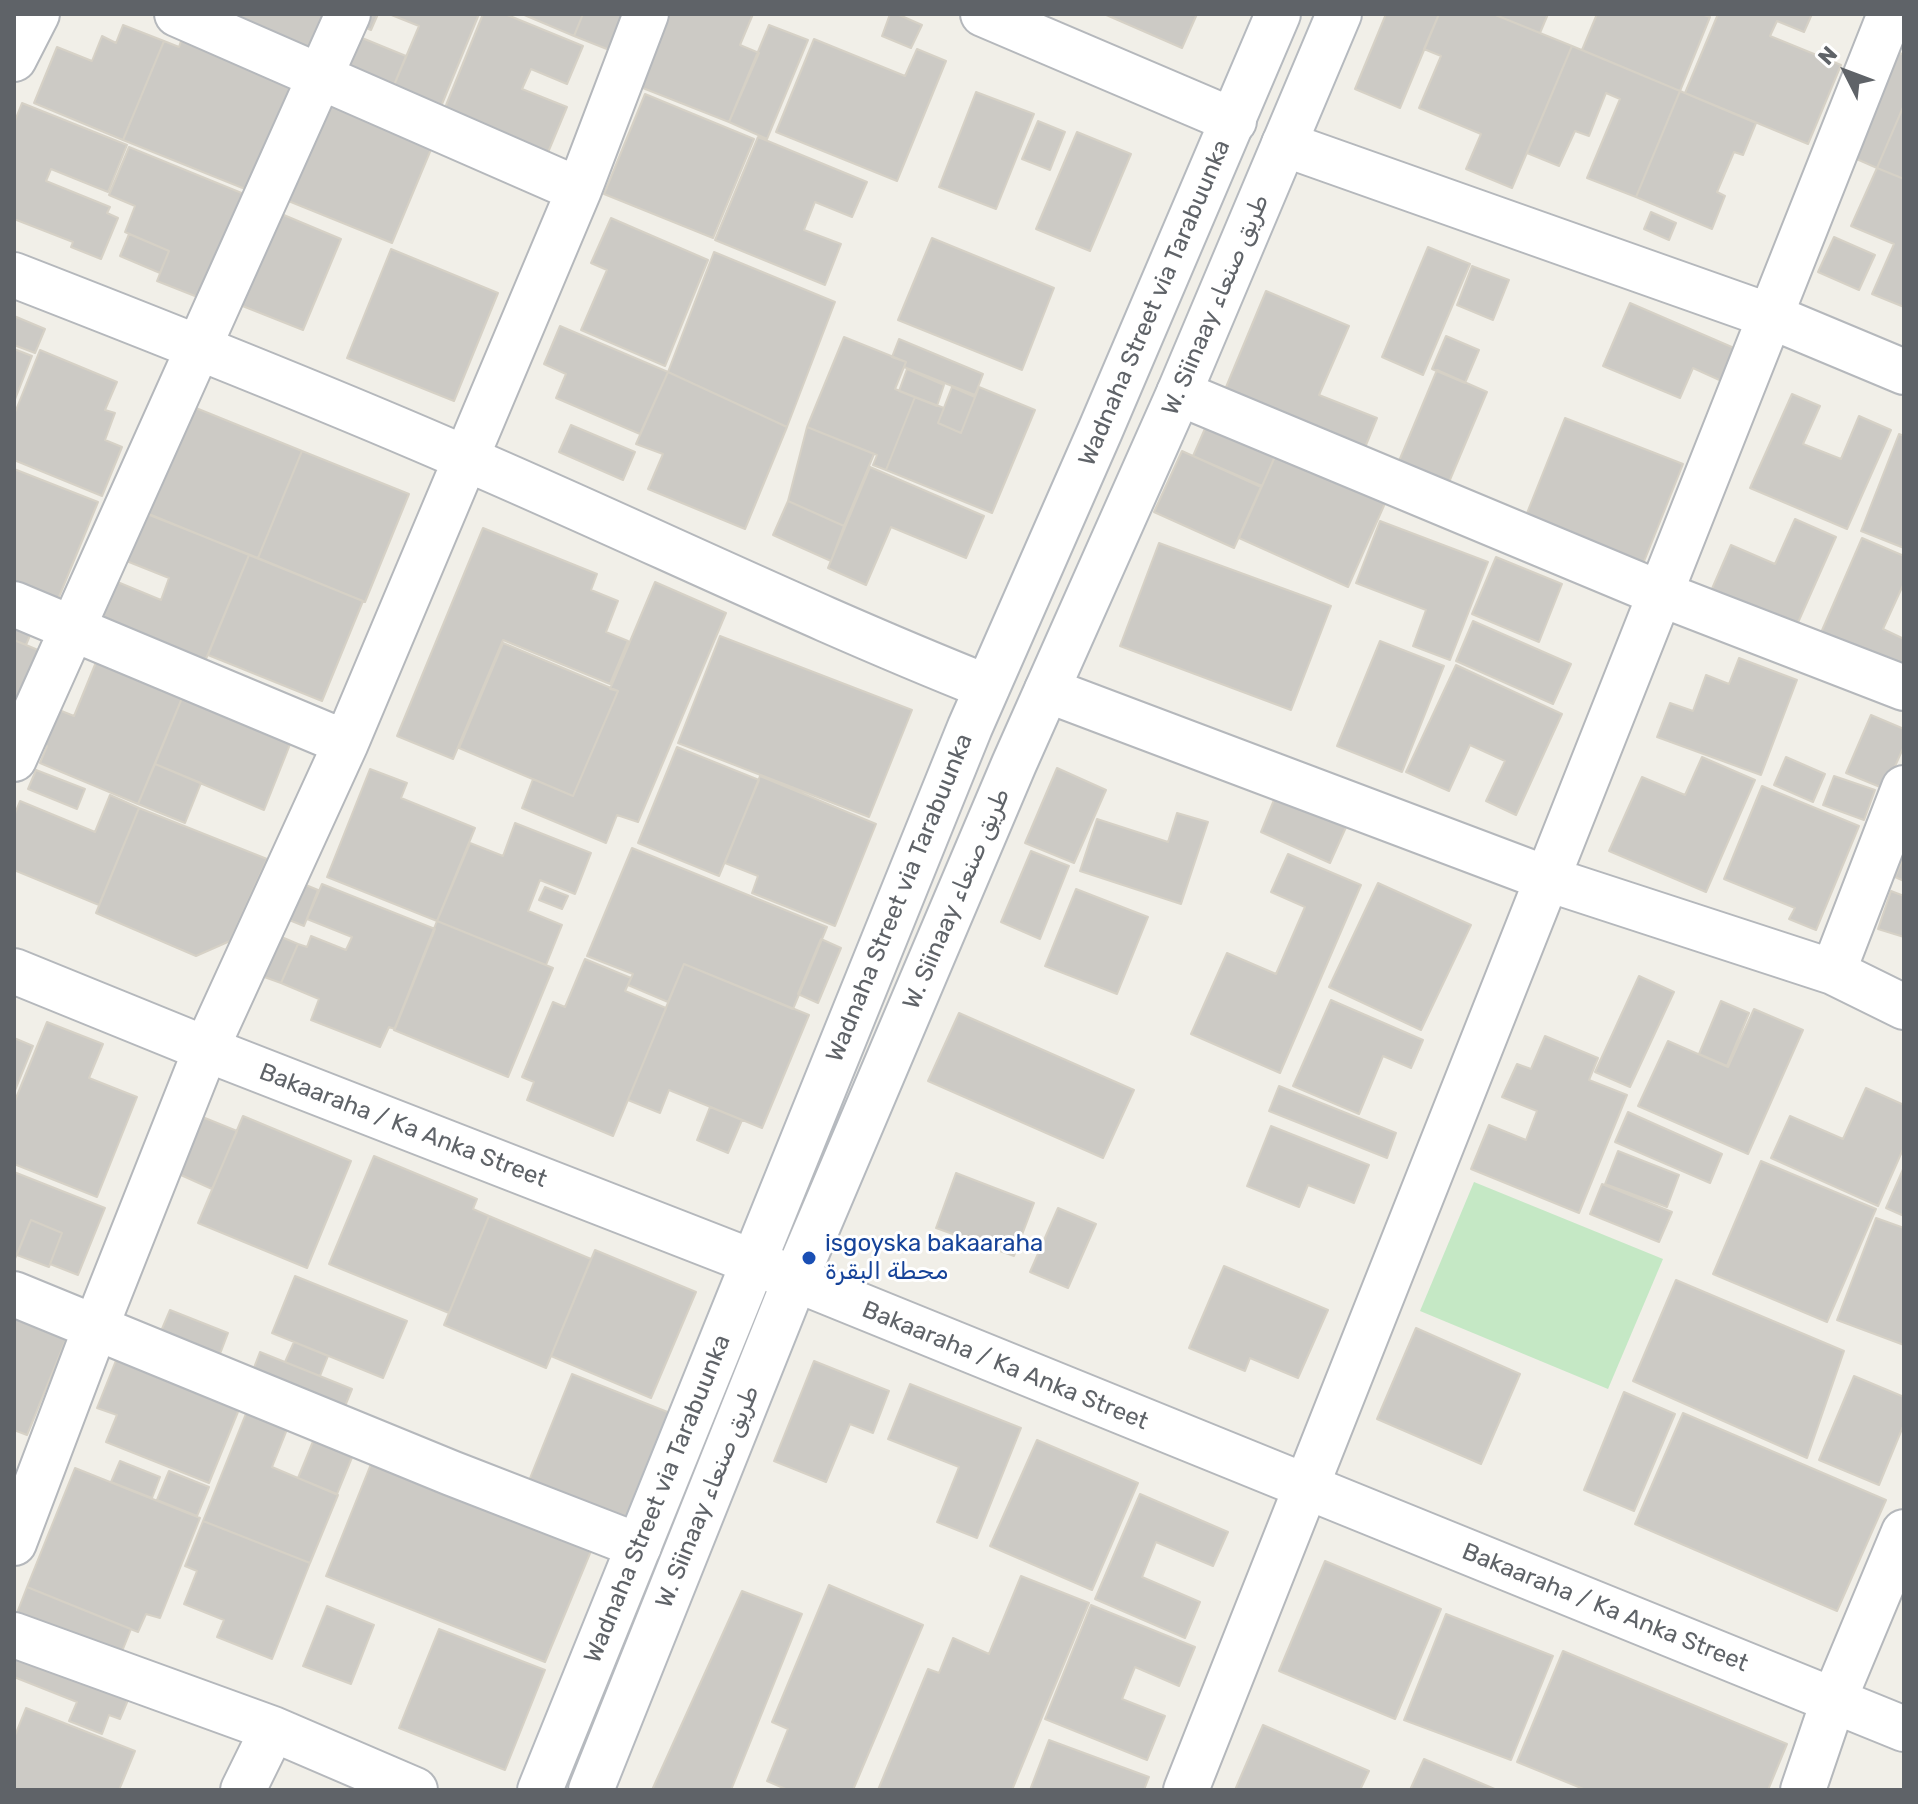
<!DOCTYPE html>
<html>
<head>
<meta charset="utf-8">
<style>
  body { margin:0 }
  #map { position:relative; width:1918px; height:1804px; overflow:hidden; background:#f1efe8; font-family:Rubik,sans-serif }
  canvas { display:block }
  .frame { position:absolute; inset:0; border:16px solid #5f6368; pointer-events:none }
  .north { position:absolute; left:1806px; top:32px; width:80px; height:80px; -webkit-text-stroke:6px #fff; paint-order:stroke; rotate:312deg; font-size:22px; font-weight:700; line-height:32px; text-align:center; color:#5f6368 }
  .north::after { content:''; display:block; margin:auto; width:28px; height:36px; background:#5f6368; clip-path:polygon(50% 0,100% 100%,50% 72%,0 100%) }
</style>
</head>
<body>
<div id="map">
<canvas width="1918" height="1804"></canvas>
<div class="frame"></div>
<div class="north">N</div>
</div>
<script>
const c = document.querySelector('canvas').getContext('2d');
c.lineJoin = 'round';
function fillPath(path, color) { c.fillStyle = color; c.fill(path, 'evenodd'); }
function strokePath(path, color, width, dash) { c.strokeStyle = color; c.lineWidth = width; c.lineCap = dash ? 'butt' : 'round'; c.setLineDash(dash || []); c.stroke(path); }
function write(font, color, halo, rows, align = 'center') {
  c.font = font + ' Rubik,"Noto Sans Arabic",sans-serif'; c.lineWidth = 6; c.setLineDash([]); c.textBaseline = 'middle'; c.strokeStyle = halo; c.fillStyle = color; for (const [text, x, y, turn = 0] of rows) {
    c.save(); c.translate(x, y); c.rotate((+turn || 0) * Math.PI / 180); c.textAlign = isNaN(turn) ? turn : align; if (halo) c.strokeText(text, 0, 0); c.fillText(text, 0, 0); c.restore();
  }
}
fillPath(new Path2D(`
  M1474,1182L1663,1259L1608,1389L1420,1311Z`), '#c5e8c5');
const building = new Path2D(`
  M222,14H340L321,60Z
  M353,14H378L371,30L350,21Z
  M389,14H479L440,109L392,90L419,26Z
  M483,14H505L583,46L567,84L531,69L522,89L567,107L544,162L440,120Z
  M522,14H583L574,36Z
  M583,14H633L617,53L574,36Z
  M653,14H753L740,45L759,53L729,122L625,81Z
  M890,14H897L922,25L911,48L882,36Z
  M1104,14H1197L1182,48Z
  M1386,14H1439L1400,108L1355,89Z
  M1439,14H1493L1572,46L1512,188L1466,169L1481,134L1419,108L1441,56L1424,49Z
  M1493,14H1548L1540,33Z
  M1597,14H1701L1710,17L1680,91L1582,50Z
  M1718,14H1812L1804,32L1777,21L1770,36L1841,65L1808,144L1685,93Z
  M123,25L164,41L123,140L34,103L57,47L92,61L102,36L116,43Z
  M769,25L808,40L767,139L729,122Z
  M185,29L302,77L255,193L123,140L164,41L179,47Z
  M345,31L406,56L392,90L331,65Z
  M814,39L905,76L917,49L946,61L897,181L776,132Z
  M1572,46L1680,91L1636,197L1587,178L1620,99L1606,93L1589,136L1575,131L1559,166L1527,153Z
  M1889,48L1904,55V105L1877,168L1843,153Z
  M330,91L437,135L392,243L286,200Z
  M1680,91L1756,123L1743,155L1734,152L1717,192L1725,196L1712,229L1636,197Z
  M976,92L1034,114L996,209L939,187Z
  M645,94L754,139L713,238L604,194Z
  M22,103L127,145L108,192L51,169L46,181L110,207L107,213L118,218L101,259L71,247L73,242L14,219V123Z
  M1904,105V179L1877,168Z
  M1038,121L1065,132L1050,170L1022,159Z
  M1077,132L1131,154L1090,251L1036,229Z
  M758,137L867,182L852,217L815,202L804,230L841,244L825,285L715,240Z
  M129,147L244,194L200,298L157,281L169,251L125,232L135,206L109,195Z
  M1877,168L1904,179V307L1872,294L1894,244L1851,226Z
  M1651,212L1676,223L1669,240L1644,229Z
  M279,213L341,239L303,330L240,305Z
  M611,218L708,260L665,366L581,330L607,270L591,263Z
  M129,234L169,251L160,273L120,256Z
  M1834,237L1875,255L1859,290L1818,272Z
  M932,238L1054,288L1022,370L898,320Z
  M1428,247L1470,264L1423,375L1382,357Z
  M391,249L498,293L454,401L347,358Z
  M714,252L835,302L787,427L668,372Z
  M1472,266L1509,280L1493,320L1457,305Z
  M1266,291L1349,326L1319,395L1377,418L1364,450L1224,392Z
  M1630,303L1741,351L1726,383L1693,368L1680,398L1603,366Z
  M14,316L45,329L35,353L14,345Z
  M560,326L668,372L640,434L556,398L566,374L544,364Z
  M1446,336L1479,350L1465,383L1432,369Z
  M844,337L906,362L895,389L915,397L886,470L873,465L877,455L807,427Z
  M899,339L983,374L975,395L904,367L906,362L892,357Z
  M14,349L32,356L14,402Z
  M40,350L117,382L105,410L115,413L105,440L122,447L102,496L14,460V415Z
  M907,369L944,385L937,406L899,391Z
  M1437,370L1487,392L1444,494L1394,473Z
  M668,372L787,427L745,529L648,489L663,454L636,444Z
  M952,387L975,397L961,433L938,423Z
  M979,387L1035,410L992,513L886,470L915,397L944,408L938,423L961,433Z
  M1792,394L1820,406L1803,444L1841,459L1859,416L1891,430L1847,529L1750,488Z
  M186,404L302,451L258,558L142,512Z
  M1565,418L1683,464L1641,569L1523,523Z
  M1207,424L1276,454L1262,486L1193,456Z
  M571,425L635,452L623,480L559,452Z
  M807,427L874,454L844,526L788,501Z
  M1899,434L1904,436V548L1861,531Z
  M1281,443L1390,492L1348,587L1239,538Z
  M302,451L409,494L365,602L258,558Z
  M1182,451L1261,487L1234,548L1154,512Z
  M870,467L984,516L966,558L891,527L866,585L828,568Z
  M14,469L98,502L54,609L14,593Z
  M788,501L844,526L831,561L773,535Z
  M144,512L249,555L201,671L83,624L103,576L161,600L169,578L124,560Z
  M1795,519L1836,537L1796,627L1711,591L1731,545L1775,564Z
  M1380,521L1488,562L1450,660L1413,646L1426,610L1356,583Z
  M483,528L597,574L591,590L618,601L606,632L628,641L610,684L503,640L453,759L397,736Z
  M1862,538L1904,556V583L1883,629L1904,639V670L1820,635Z
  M1159,543L1331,606L1291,710L1120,646Z
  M249,555L363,601L322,701L208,655Z
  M1496,557L1562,584L1539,642L1472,614Z
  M655,582L726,613L638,822L617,815L606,843L522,808L533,779L573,796L618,691L610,689Z
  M14,613L36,621L26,645L14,640Z
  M1473,621L1571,664L1553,704L1456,661Z
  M720,636L912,710L869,817L678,743Z
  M14,640L50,655L14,739Z
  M1380,641L1444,666L1402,772L1337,746Z
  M503,643L618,691L573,796L459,748Z
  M101,650L182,698L138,804L40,763L47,746L30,739L44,704L74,716Z
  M1739,658L1797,680L1761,775L1657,737L1670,703L1693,711L1706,675L1729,684Z
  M1456,665L1562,714L1516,815L1486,801L1505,761L1470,745L1449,791L1406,772Z
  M182,698L291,742L264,810L155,764Z
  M1871,715L1904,729V746L1885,789L1846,773Z
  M677,747L759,780L719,876L638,843Z
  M1702,757L1755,780L1706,892L1609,851L1642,777L1685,795Z
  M1786,757L1825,774L1813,802L1774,785Z
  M155,764L201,783L185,823L138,804Z
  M1057,768L1106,790L1074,863L1025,843Z
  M370,769L407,783L401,798L475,828L437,921L327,877Z
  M36,770L85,789L77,809L28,789Z
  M760,776L876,824L835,926L752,893L758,876L725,863Z
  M1834,776L1875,790L1864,820L1823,805Z
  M1762,786L1859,826L1816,930L1789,919L1795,908L1724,879Z
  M110,795L139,808L99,905L14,870V816L20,801L95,832Z
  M1276,795L1347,825L1330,863L1261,832Z
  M139,808L267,859L230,941L196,956L96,913Z
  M1177,813L1208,822L1181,904L1080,871L1097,819L1168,842Z
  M515,823L591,853L575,894L540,880L528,911L562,925L546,965L437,921L470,843L503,856Z
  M632,848L827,927L793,1009L684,964L668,1002L628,985L633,974L587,956Z
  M1031,851L1069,866L1040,939L1001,922Z
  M1288,854L1361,885L1280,1073L1191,1034L1227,953L1276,974L1305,907L1271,892Z
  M1904,856V881L1895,877Z
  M291,879L318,890L304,926L277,915Z
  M1378,883L1471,925L1421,1030L1329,987Z
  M322,884L435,929L395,1029L389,1027L380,1047L311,1020L319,999L281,983L298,944L307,947L311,936L346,950L352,937L307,919Z
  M545,887L568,896L562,909L539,900Z
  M1076,889L1148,917L1117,994L1045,966Z
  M1891,891L1904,896V937L1878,929Z
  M437,921L553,968L508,1077L394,1030Z
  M272,933L298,944L281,983L256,974Z
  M821,939L841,948L818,1003L798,994Z
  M585,959L631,978L625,991L666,1008L613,1136L527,1100L534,1082L522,1077L553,1002L565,1007Z
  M684,964L809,1015L762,1128L669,1090L660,1113L628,1100Z
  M1639,976L1674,992L1630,1087L1595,1072Z
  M1331,1000L1423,1040L1411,1068L1383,1056L1359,1114L1293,1086Z
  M1721,1001L1749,1013L1727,1066L1699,1054Z
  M1754,1009L1803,1030L1748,1154L1638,1106L1668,1041L1728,1067Z
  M959,1013L1134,1090L1103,1158L928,1081Z
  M47,1022L103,1044L89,1078L137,1097L97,1197L14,1164V1103Z
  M1545,1036L1598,1058L1589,1080L1627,1095L1579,1213L1471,1169L1489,1125L1526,1140L1537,1111L1502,1097L1517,1064L1531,1069Z
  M14,1038L33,1046L14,1093Z
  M1279,1086L1396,1133L1387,1158L1269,1111Z
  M1866,1088L1904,1105V1147L1878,1206L1771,1158L1790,1116L1843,1139Z
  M710,1107L742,1120L728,1153L697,1140Z
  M1628,1112L1722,1154L1710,1183L1615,1142Z
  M195,1114L237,1131L212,1189L172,1171Z
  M243,1116L351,1161L307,1268L198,1223Z
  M1271,1126L1369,1165L1354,1203L1308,1185L1299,1207L1247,1186Z
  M1618,1151L1679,1175L1667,1207L1605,1184Z
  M374,1156L477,1199L473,1209L489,1216L449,1313L329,1264Z
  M1761,1161L1876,1209L1827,1322L1713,1274Z
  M1904,1167V1216L1886,1208Z
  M14,1172L105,1208L78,1275L50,1264L62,1233L31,1220L14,1261Z
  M956,1173L1034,1203L1014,1256L936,1228Z
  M1602,1184L1672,1212L1659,1242L1590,1214Z
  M1058,1208L1096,1224L1068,1288L1030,1272Z
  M489,1216L591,1259L546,1368L444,1325Z
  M1876,1218L1904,1228V1345L1837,1320Z
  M31,1220L62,1233L49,1267L17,1255Z
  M595,1250L696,1292L651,1398L551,1356Z
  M1224,1266L1328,1310L1298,1378L1250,1358L1245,1371L1189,1348Z
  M295,1276L407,1321L383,1378L272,1333Z
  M1676,1280L1844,1351L1807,1458L1633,1381Z
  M14,1310L69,1332L27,1435L14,1430Z
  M170,1310L228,1333L215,1367L156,1343Z
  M1416,1328L1520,1374L1481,1464L1377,1419Z
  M294,1342L328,1356L320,1376L285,1362Z
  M260,1352L352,1389L341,1416L250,1378Z
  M119,1353L242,1402L209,1483L106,1442L117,1415L97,1408Z
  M814,1361L889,1391L873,1433L850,1424L826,1482L774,1461Z
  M572,1374L675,1415L626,1534L524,1493Z
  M1854,1376L1904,1397V1424L1879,1485L1819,1460Z
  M910,1384L1021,1428L977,1538L937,1522L959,1467L888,1439Z
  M1624,1392L1675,1414L1634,1511L1584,1490Z
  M251,1401L292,1417L272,1467L338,1495L310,1563L203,1521Z
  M1683,1413L1886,1500L1837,1611L1635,1524Z
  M314,1439L353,1455L337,1494L298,1478Z
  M1037,1440L1138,1483L1092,1590L990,1546Z
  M120,1461L160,1477L152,1498L111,1482Z
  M371,1464L591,1551L545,1662L326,1576Z
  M75,1468L200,1518L160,1618L146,1614L138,1632L27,1587Z
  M169,1471L209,1487L197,1516L157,1500Z
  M1140,1494L1228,1532L1213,1566L1156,1542L1142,1577L1200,1602L1185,1638L1095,1599Z
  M203,1521L310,1563L272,1659L217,1637L224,1620L184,1604L197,1571L185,1566Z
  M1325,1561L1441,1609L1395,1719L1279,1671Z
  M1021,1576L1089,1603L1012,1790H878L928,1669L939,1673L953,1638L989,1654Z
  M829,1585L923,1625L853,1790H788L767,1781L788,1729L772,1722Z
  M27,1587L131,1629L119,1659L15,1618Z
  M742,1591L802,1614L731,1790H652Z
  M1091,1605L1195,1647L1179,1686L1135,1667L1122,1699L1165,1716L1147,1760L1045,1719Z
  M327,1606L374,1625L351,1684L303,1666Z
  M1446,1614L1553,1656L1511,1760L1404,1720Z
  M439,1629L545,1670L505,1770L399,1728Z
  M14,1640L133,1688L120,1719L109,1715L102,1734L69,1721L77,1702L14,1677Z
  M1563,1651L1787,1744L1768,1790H1586L1517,1762Z
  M26,1708L135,1751L119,1790L14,1789V1738Z
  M1263,1725L1369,1771L1360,1790H1235Z
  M1049,1740L1149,1777L1144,1790H1030Z
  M1424,1759L1497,1790H1410Z`);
fillPath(building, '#cccac5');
strokePath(building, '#d6d1c6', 2);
const minor = new Path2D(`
  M177,14L579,190
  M983,14L1234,121
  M14,59L37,14
  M1284,144L1770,316L1904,372
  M14,275C166,334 318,394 467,459C641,534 811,617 987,687
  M1179,393L1661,594L1904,688
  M14,604L346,743
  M1047,690L1548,879L1833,972L1904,1007
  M14,759L348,14
  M1833,972L1904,788
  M14,1294L451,1473L639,1546
  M14,1543L95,1329L206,1049L346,743L579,190L646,14
  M14,1635L273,1729L415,1790
  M243,1790L273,1729
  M1186,1790L1890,14
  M1803,1790L1833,1702L1904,1532`);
const tertiary = new Path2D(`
  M14,971L206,1049L753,1262L1904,1729`);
const secondary = new Path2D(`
  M540,1790L970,727L1100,431L1278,14
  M591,1790L795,1280L1014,764L1179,393L1339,14`);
strokePath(minor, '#b5b8bc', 48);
strokePath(tertiary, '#b5b8bc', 48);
strokePath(secondary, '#b6babf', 48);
strokePath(minor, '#fff', 44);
strokePath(tertiary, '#fff', 44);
strokePath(secondary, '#fff', 44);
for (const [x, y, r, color] of [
  [809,1258,8,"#1a4fb4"]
]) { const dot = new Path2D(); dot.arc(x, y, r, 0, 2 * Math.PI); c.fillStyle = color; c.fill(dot); strokePath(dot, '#fff', 3); }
write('24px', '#5f6368', '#fff', [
  ["Wadnaha Street via Tarabuunka",1155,303,-67],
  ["W. Siinaay طريق صنعاء",1216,305,-67],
  ["Wadnaha Street via Tarabuunka",900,898,-68],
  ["W. Siinaay طريق صنعاء",957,899,-67],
  ["Bakaaraha / Ka Anka Street",403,1126,21],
  ["Bakaaraha / Ka Anka Street",1005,1366,22],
  ["W. Siinaay طريق صنعاء",708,1497,-68],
  ["Wadnaha Street via Tarabuunka",658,1499,-68],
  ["Bakaaraha / Ka Anka Street",1605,1608,22]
]);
write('24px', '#164399', '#fff', [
  ["isgoyska bakaaraha",825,1244],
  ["محطة البقرة",825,1272]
], 'left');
</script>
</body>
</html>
